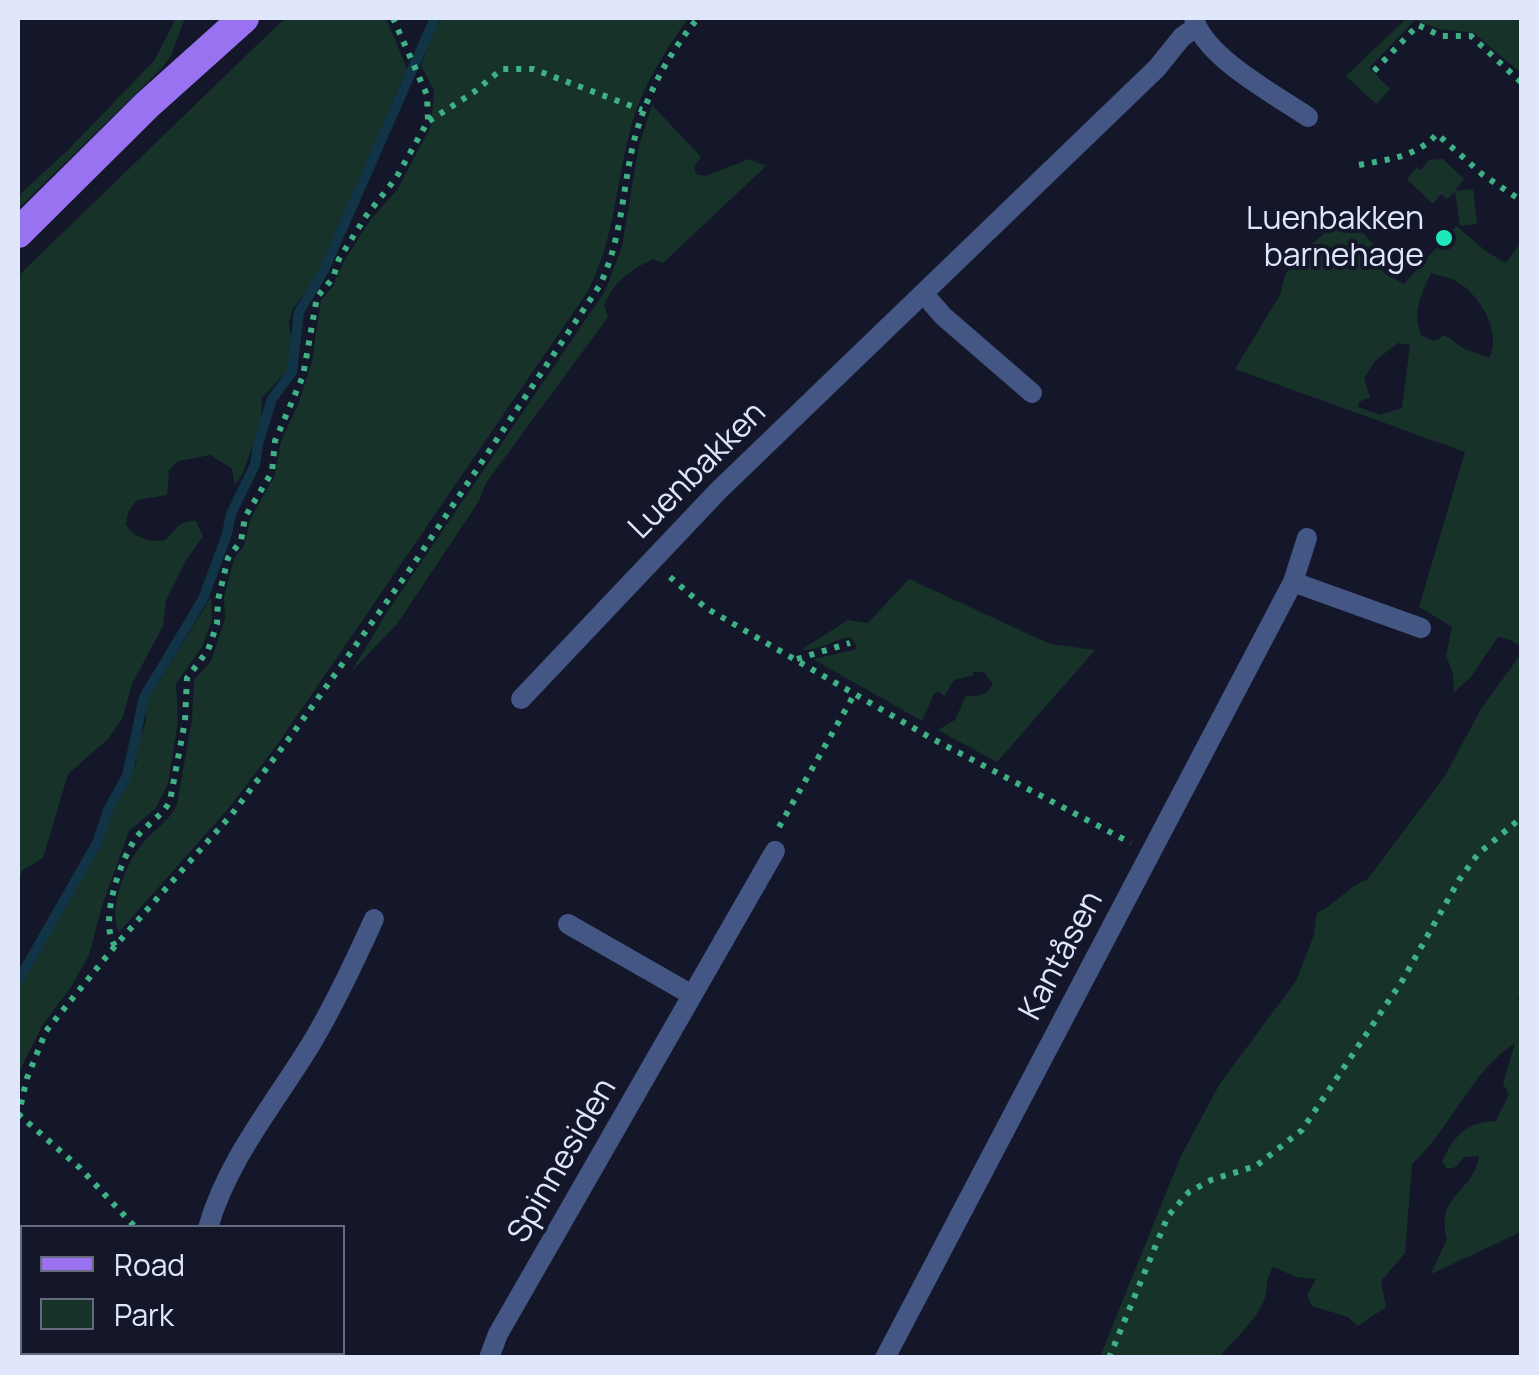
<!DOCTYPE html>
<html>
<head>
<meta charset="utf-8">
<style>
  body { margin:0 }
  #map { position:relative; width:1539px; height:1375px; overflow:hidden; background:#14172a; font-family:Manrope,sans-serif }
  canvas { display:block }
  .frame { position:absolute; inset:0; border:20px solid #e0e6fc; pointer-events:none }
  .legend { position:absolute; left:20px; top:1225px; width:325px; height:130px; box-sizing:border-box; background:#14172a; border:2px solid #666a7e; margin:0; padding:12px 18px; list-style:none; font-size:30px; color:#e0e6fc }
  .legend li { display:flex; align-items:center; gap:20px; height:50px }
  .legend b { width:50px; border:2px solid #666a7e }
</style>
</head>
<body>
<div id="map">
<canvas width="1539" height="1375"></canvas>
<div class="frame"></div>
<ul class="legend">
<li><b style="height:12px;background:#9872f1"></b>Road</li>
<li><b style="height:28px;background:#173329"></b>Park</li>
</ul>
</div>
<script>
const c = document.querySelector('canvas').getContext('2d');
c.lineJoin = 'round';
function fillPath(path, color) { c.fillStyle = color; c.fill(path, 'evenodd'); }
function strokePath(path, color, width, dash) { c.strokeStyle = color; c.lineWidth = width; c.lineCap = dash ? 'butt' : 'round'; c.setLineDash(dash || []); c.stroke(path); }
function write(font, color, halo, rows, align = 'center') {
  c.font = font + ' Manrope,sans-serif'; c.lineWidth = 8; c.setLineDash([]); c.textBaseline = 'middle'; c.strokeStyle = halo; c.fillStyle = color; for (const [text, x, y, turn = 0] of rows) {
    c.save(); c.translate(x, y); c.rotate((+turn || 0) * Math.PI / 180); c.textAlign = isNaN(turn) ? turn : align; if (halo) c.strokeText(text, 0, 0); c.fillText(text, 0, 0); c.restore();
  }
}
fillPath(new Path2D(`
  M176,18H185L171,56L161,69L18,209V196L66,152L154,61Z
  M285,18H386L407,69L314,281L293,308L289,323L293,350L289,369L262,398L261,421L243,473L235,485L232,469L211,455L178,461L169,470L167,495L137,500L128,512L126,525C135,538 149,543 165,540C177,529 177,521 196,521L203,536L186,560L166,600L163,626L132,684L123,717L108,739L68,774L43,858L22,871L18,886V276Z
  M444,18H688C665,52 642,86 631,127C615,186 616,235 588,291L277,745L228,809L119,932C108,909 125,866 140,847C151,831 170,822 177,804L192,720L194,680L211,661L225,619L224,597L234,559L244,546L251,518L275,475L281,441L298,405L312,361L321,300L333,286L344,261L371,219L397,190L431,126L434,91L421,65L436,25Z
  M1407,18H1521V73L1474,33L1439,29L1415,20L1369,68L1390,89L1376,104L1346,76Z
  M652,105L701,157L694,167L696,174L706,176L749,159L766,166L663,263L653,259C630,270 613,282 604,306L608,317L486,483L479,501L397,624L351,672L386,614L605,291L622,247L639,145Z
  M1443,159L1464,179L1455,191L1473,189L1477,224L1460,226L1455,191L1447,199L1441,194L1433,204L1407,179L1417,167L1421,170L1429,160Z
  M1345,216L1390,260L1382,272L1404,284L1456,226L1487,252L1506,263L1521,242V647L1511,640L1498,637L1470,678L1454,692L1453,673L1446,656L1452,627L1419,607L1465,452L1235,369L1280,295L1285,275L1307,248ZM1431,273C1442,277 1452,277 1462,285C1482,299 1502,335 1489,358L1464,349L1445,335L1434,341L1421,335C1412,311 1421,295 1431,273ZM1398,343L1410,345L1402,408L1380,415L1358,407L1359,402L1370,397L1364,378L1376,360Z
  M909,579L1050,644L1095,650L997,762L938,730L955,720L966,696C978,697 988,695 993,684L984,672H973V675L954,680L944,696L938,691L934,694L922,721L813,659L854,650L857,647L851,637C833,639 820,651 801,650L848,620L868,623Z
  M211,597L212,620L202,647L176,684L178,721L168,784L156,808L129,831L102,906L89,955L71,987L42,1026L18,1074V980H24L101,844L109,817L137,761L134,755L146,721V703Z
  M1521,654L1522,993L1517,1000L1522,1002L1521,1232L1431,1274L1447,1239C1435,1194 1473,1194 1479,1156L1464,1157L1456,1167L1447,1169L1442,1161C1456,1134 1465,1123 1496,1121L1509,1094L1503,1084L1515,1043C1469,1073 1454,1125 1412,1164L1405,1253L1381,1281L1386,1307L1358,1326L1348,1317L1312,1306L1307,1295L1316,1279L1296,1277L1273,1267C1264,1283 1269,1285 1265,1298C1257,1320 1234,1340 1219,1357H1100L1181,1156L1219,1085L1296,981L1314,935L1317,913C1338,903 1348,886 1367,880L1445,776L1481,709Z`), '#173329');
strokePath(new Path2D(`
  M18,981L97,843L108,810L127,776L144,697L203,599L227,534L231,514L255,465L258,444L272,399L292,372L299,312L324,270L435,18`), '#113546', 10);
strokePath(new Path2D(`
  M1374,71L1418,25L1441,36H1471L1522,83
  M429,121L474,92L502,69H533L642,110
  M1359,165C1390,159 1416,157 1437,134L1483,175L1522,201
  M670,577L706,608L929,737L1131,843
  M797,659L850,643
  M779,827L855,693
  M115,946C99,923 119,864 134,841C143,826 161,818 170,801L185,721L187,678L208,650L217,624L218,600L228,558L241,541L245,517L272,472L275,441L303,376L317,297L333,278L339,259L366,216L396,178L428,121L427,95L393,18
  M18,1114L80,1168L136,1228
  M18,1117L27,1078L46,1031L115,946L232,814L291,736L413,565L600,285C621,240 622,196 632,149C643,101 667,55 698,18
  M1109,1358L1168,1216L1189,1192L1211,1180L1256,1166L1302,1130L1402,981L1459,880L1478,854L1522,817`), '#3eb285', 6, [5, 8]);
strokePath(new Path2D(`
  M1194,18C1204,57 1276,95 1308,117
  M924,294L943,316L1032,393
  M1293,582L1421,628
  M521,699L718,491L1157,68L1182,37L1196,27
  M568,924L692,995
  M208,1228C227,1160 275,1103 311,1044C335,1004 355,961 374,919
  M185,1358L186,1352
  M489,1358L498,1334L775,851
  M885,1358L1293,582L1307,538`), '#445684', 20);
strokePath(new Path2D(`
  M18,233L147,105L244,18`), '#9872f1', 30);
for (const [x, y, r, color] of [
  [1444,238,10,"#1fe8bc"]
]) { const dot = new Path2D(); dot.arc(x, y, r, 0, 2 * Math.PI); c.fillStyle = color; c.fill(dot); strokePath(dot, '#14172a', 4); }
write('32px', '#e0e6fc', '#14172a', [
  ["Luenbakken",1424,220],
  ["barnehage",1424,257]
], 'right');
write('32px', '#e0e6fc', '#14172a', [
  ["Luenbakken",698,471,-45],
  ["Kantåsen",1062,956,-62],
  ["Spinnesiden",563,1161,-60]
]);
</script>
</body>
</html>
